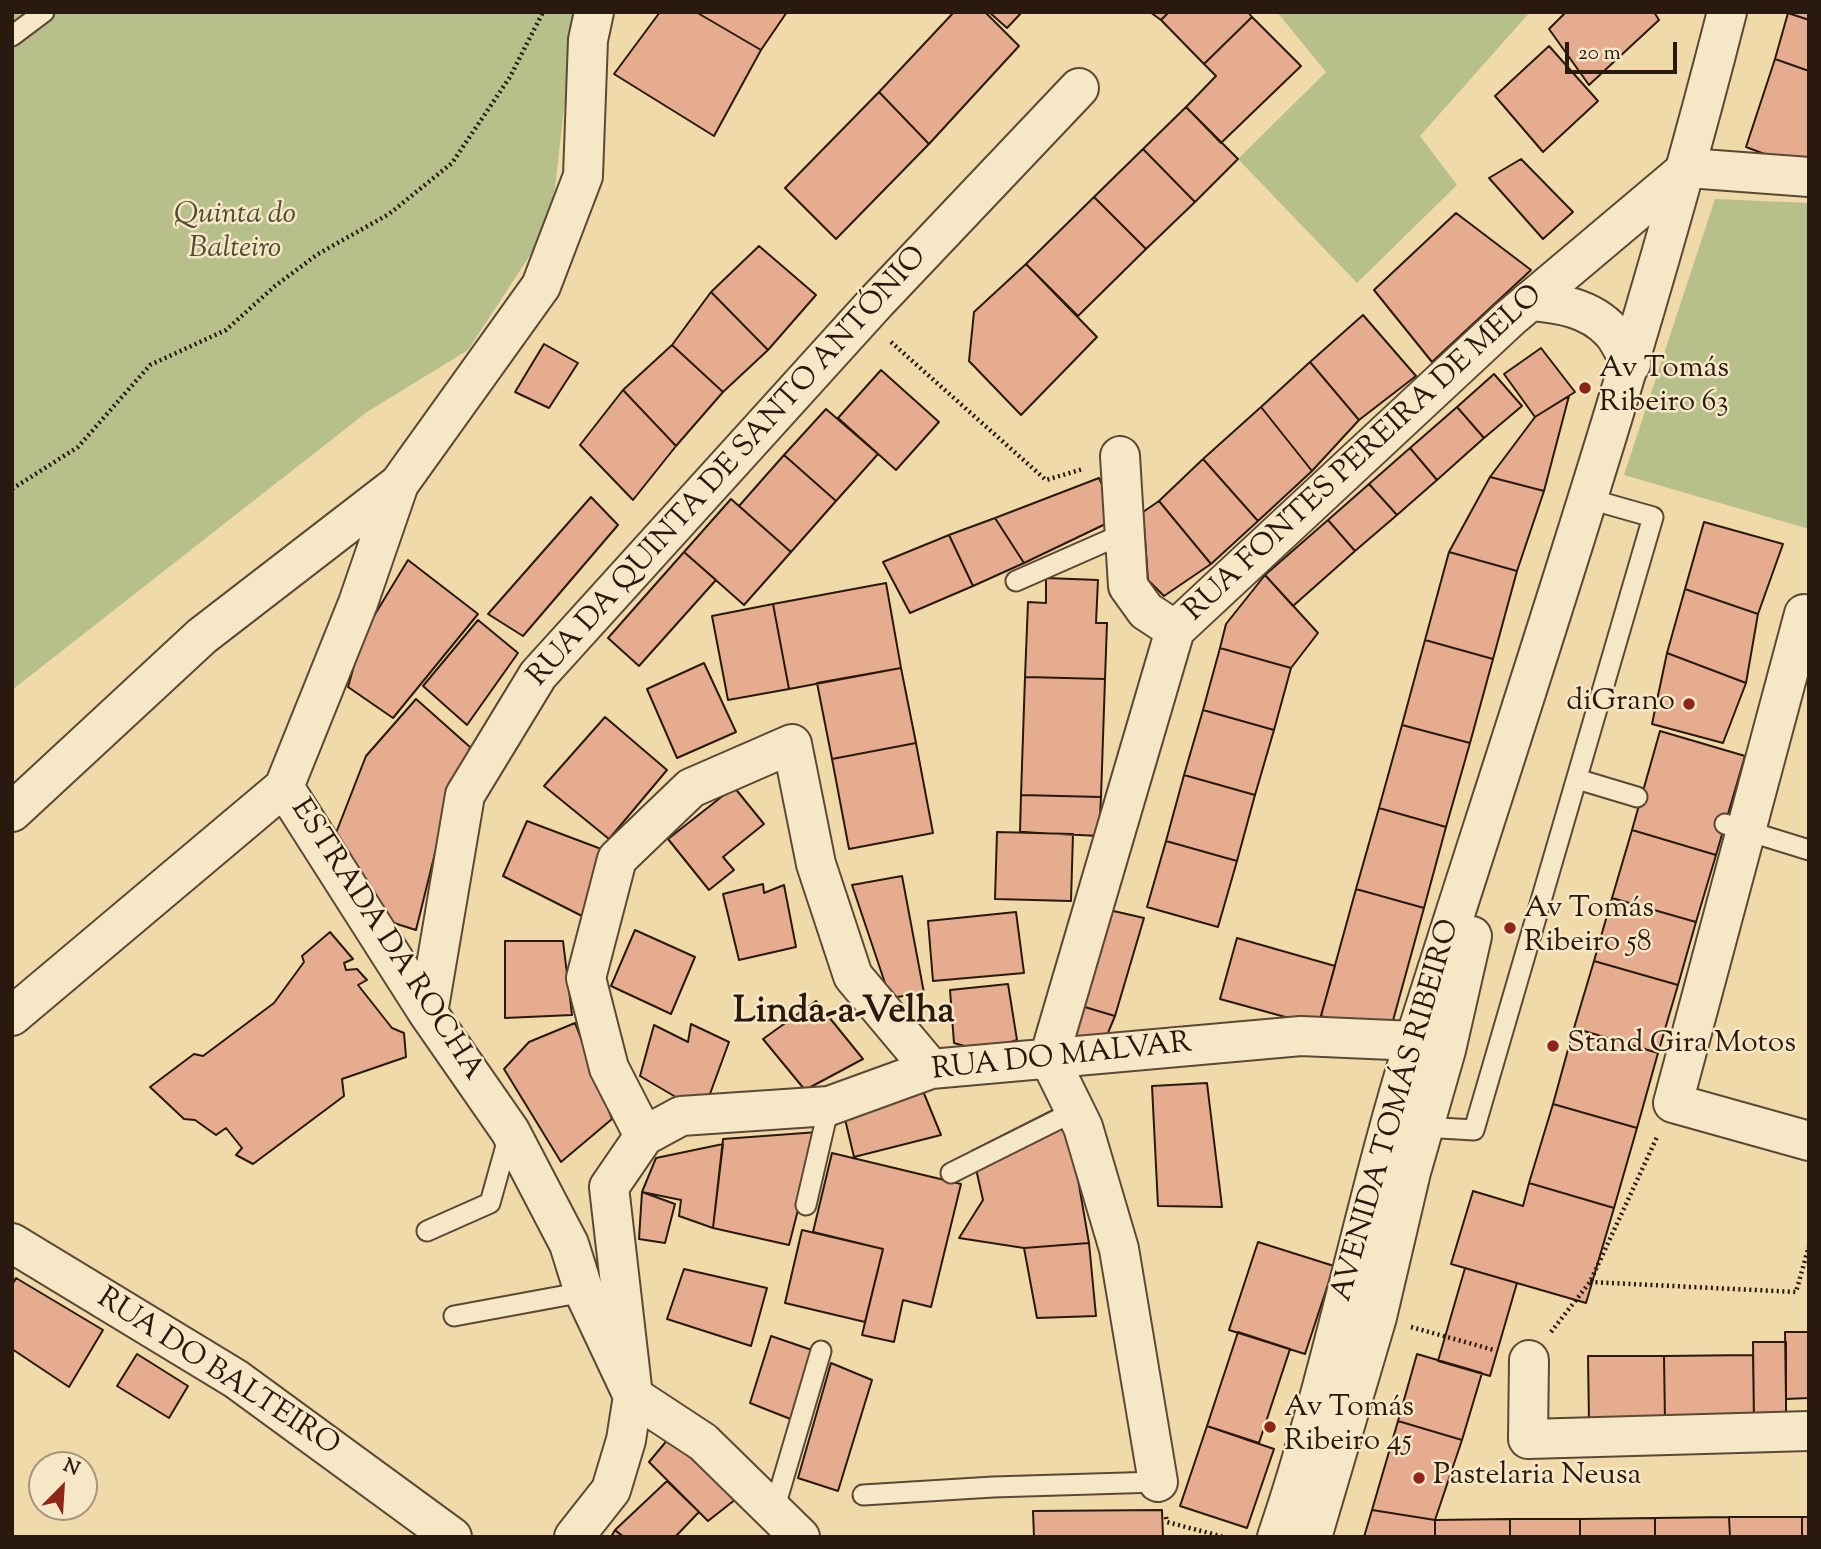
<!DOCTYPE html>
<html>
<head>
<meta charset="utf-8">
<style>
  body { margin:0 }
  #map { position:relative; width:1821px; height:1549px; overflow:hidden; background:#f1daa9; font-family:"Sorts Mill Goudy",serif }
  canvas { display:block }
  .frame { position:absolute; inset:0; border:14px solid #29190f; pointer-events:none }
  .north { position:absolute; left:28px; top:1451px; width:70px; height:70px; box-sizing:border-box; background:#f6e7c7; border:2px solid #a4957d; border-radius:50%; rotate:24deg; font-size:19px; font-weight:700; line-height:28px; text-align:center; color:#29190f }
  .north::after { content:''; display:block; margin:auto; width:24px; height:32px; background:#8f2418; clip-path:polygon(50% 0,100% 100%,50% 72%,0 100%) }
  .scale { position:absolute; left:1565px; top:42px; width:112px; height:32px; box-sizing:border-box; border:4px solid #29190f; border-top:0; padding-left:9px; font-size:21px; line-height:24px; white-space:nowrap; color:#29190f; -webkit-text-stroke:5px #f6e7c7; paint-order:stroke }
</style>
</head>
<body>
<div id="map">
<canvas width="1821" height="1549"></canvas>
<div class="frame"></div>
<div class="north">N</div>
<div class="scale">20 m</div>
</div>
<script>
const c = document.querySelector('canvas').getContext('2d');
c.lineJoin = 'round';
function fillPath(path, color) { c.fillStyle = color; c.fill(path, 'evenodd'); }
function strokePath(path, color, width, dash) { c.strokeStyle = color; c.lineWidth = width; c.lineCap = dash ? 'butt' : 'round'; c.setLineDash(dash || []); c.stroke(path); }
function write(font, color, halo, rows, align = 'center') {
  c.font = font + ' "Sorts Mill Goudy",serif'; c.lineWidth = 5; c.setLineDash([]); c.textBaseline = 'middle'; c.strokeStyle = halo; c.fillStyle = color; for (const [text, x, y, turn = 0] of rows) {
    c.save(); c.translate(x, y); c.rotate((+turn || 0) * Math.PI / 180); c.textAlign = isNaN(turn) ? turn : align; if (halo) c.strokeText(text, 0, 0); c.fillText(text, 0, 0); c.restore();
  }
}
fillPath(new Path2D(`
  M12,12H575L551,223L468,350L367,412L12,690Z
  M1277,12H1530L1420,136L1457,185L1357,283L1238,159L1326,72Z
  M1715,199L1809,203V529L1624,475Z`), '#b7c08a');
const building = new Path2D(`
  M660,12H696L761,50L714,136L614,74Z
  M696,12H787L761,50Z
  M954,12H985L1019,46L929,144L879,92Z
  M989,12H1022L1007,28Z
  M1150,12H1169L1161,20Z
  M1169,12H1248L1252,17L1204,64L1161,20Z
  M1566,12H1654L1659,20L1589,85L1549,29Z
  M1809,12V20L1788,13V12Z
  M1788,13L1809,20V71L1775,59Z
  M1252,17L1301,66L1221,143L1186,107L1216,76L1204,64Z
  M1549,46L1598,101L1543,152L1495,96Z
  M1775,59L1809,71V171L1746,147Z
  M879,92L929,144L836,239L785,188Z
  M1186,107L1238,159L1195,202L1143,149Z
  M1143,149L1195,202L1146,249L1094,197Z
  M1521,159L1573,212L1543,239L1489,178Z
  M1094,197L1146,249L1078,316L1026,264Z
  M1456,213L1531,270L1432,362L1374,290Z
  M759,246L816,295L768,350L711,292Z
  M1026,264L1097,337L1021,415L969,361L974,312Z
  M711,292L768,350L723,392L672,345Z
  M1363,315L1416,376L1359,420L1310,362Z
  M544,344L578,363L549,408L515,392Z
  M672,345L723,392L676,446L623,390Z
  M1541,348L1575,392L1535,417L1504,374Z
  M1310,362L1359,420L1312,471L1261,407Z
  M881,370L939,422L896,470L838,418Z
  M1494,374L1522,406L1484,438L1457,407Z
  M623,390L676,446L633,500L580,445Z
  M1569,396L1544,491L1490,477L1535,417Z
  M1261,407L1312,471L1258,521L1203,459Z
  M1457,407L1484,438L1437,480L1410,448Z
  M826,409L878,454L836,501L784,455Z
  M1410,448L1437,480L1397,515L1369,484Z
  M784,455L836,501L791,552L739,506Z
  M1203,459L1258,521L1211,564L1159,501Z
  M1490,477L1544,491L1517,571L1449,552Z
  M1099,478L1118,518L1024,563L995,518Z
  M1369,484L1397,515L1355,551L1328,520Z
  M591,497L618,525L523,636L488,614Z
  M731,499L791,552L744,605L684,552Z
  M1159,501L1211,564L1164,596L1148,580L1143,512Z
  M995,518L1024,563L973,586L949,535Z
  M1328,520L1355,551L1293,606L1265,575Z
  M1704,522L1783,544L1758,614L1685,589Z
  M949,535L973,586L910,613L883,562Z
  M684,552L716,580L639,666L608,638Z
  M1449,552L1517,571L1493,659L1425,640Z
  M408,560L478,614L393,718L348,687L363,634Z
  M1265,575L1318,633L1291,668L1220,648L1226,624Z
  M1046,578L1098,580L1096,623H1107L1105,679L1025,677L1028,602L1046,603Z
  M886,583L901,668L789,689L773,604Z
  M1685,589L1758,614L1746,683L1667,653Z
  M773,604L789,689L728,700L712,616Z
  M478,620L518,653L467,725L423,686Z
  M1425,640L1493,659L1470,743L1402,725Z
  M1220,648L1291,668L1274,730L1203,710Z
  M1667,653L1746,683L1723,743L1652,724Z
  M704,663L736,732L677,758L647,689Z
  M901,668L916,743L832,759L817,683Z
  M1025,677L1105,679L1101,797L1021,795Z
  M416,699L470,747L436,849L416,930L378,918L336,833L366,756Z
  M1203,710L1274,730L1255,795L1184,775Z
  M605,717L667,770L609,839L544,786Z
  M1402,725L1470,743L1446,827L1379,808Z
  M1660,731L1745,756L1716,855L1632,830Z
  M916,743L933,833L849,849L832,759Z
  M1184,775L1255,795L1237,861L1166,841Z
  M734,787L764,824L723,857L734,870L709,890L668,839Z
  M1021,795L1101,797L1099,836L1020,832Z
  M1379,808L1446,827L1424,908L1356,889Z
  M527,821L604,850L582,916L503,876Z
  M1632,830L1716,855L1696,922L1612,898Z
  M997,832L1073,834L1071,901L995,899Z
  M1166,841L1237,861L1218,927L1147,907Z
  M902,876L924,993L890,998L852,885Z
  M763,884L764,893L784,885L796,947L739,960L723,894Z
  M1356,889L1424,908L1389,1035L1321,1016Z
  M1612,898L1696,922L1678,985L1594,961Z
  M1109,910L1144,918L1115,1016L1078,1005Z
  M1016,912L1024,973L933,981L928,921Z
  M635,930L695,957L671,1014L611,986Z
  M330,932L353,959L344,963L346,970L357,969L367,980L358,985L392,1028L404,1033L406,1057L342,1079L344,1096L253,1164L236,1155L242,1148L226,1128L216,1135L195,1120L184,1119L150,1087L194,1054L203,1056L274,1003L304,962L302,956Z
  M1237,938L1335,966L1318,1026L1220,999Z
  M505,941H563L572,1015L505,1018Z
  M1594,961L1678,985L1658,1053L1574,1028Z
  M1008,984L1017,1040L993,1048L975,1049L954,1043L950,990Z
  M816,1001L863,1059L805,1090L763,1039Z
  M1078,1005L1115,1016L1105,1040L1067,1039Z
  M575,1023L612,1119L561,1162L504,1069L529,1042Z
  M691,1024L729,1042L703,1113L640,1076L654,1025L688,1042Z
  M1574,1028L1658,1053L1637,1128L1553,1104Z
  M1207,1083L1222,1207L1158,1206L1152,1086Z
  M923,1091L941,1135L854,1157L845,1119Z
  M1065,1104L1089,1243L1024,1248L959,1238L983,1200L972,1151Z
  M1553,1104L1637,1128L1614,1208L1529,1183Z
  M818,1132L789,1245L713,1228L723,1139Z
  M723,1144L713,1228L679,1216L681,1200L642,1192L656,1158Z
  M832,1153L961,1184L931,1307L903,1300L894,1342L862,1335L883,1249L813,1232Z
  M1529,1183L1614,1208L1586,1303L1451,1264L1473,1191L1523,1206Z
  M642,1192L675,1204L665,1243L639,1239Z
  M802,1230L883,1249L865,1322L785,1303Z
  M1258,1242L1334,1266L1305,1354L1229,1330Z
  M1089,1243L1096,1316L1037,1318L1024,1248Z
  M1465,1268L1517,1283L1490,1376L1438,1361Z
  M684,1269L767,1288L751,1346L667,1319Z
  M16,1278L103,1330L69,1387L12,1349V1285Z
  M1238,1332L1290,1349L1259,1443L1207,1426Z
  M1785,1332H1809V1398L1786,1399Z
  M771,1336L812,1350L798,1422L750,1403Z
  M1753,1342H1786V1421H1754Z
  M137,1354L188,1386L169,1418L117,1386Z
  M1417,1354L1482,1373L1462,1440L1398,1421Z
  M1753,1355L1754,1421L1665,1422L1664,1356Z
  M1588,1356H1664L1665,1422L1589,1423Z
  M831,1363L872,1380L838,1491L798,1478Z
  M1398,1421L1462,1440L1435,1520L1372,1510Z
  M1207,1426L1274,1449L1247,1528L1180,1506Z
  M669,1438L736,1499L708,1521L649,1462Z
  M667,1481L699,1512L675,1537H623L615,1530Z
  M1162,1510L1163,1537H1034L1033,1511Z
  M1372,1510L1435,1520V1537H1364Z
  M1729,1517L1730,1537H1655V1518Z
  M1729,1517H1802V1537H1730Z
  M1802,1517H1809V1537H1802Z
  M1655,1518V1537H1580V1519Z
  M1510,1519V1537H1435V1520Z
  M1510,1519H1580V1537H1510Z
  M615,1530L624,1537H611Z`);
fillPath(building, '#e5ac90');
strokePath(building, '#29190f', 2);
const service = new Path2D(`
  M12,36L44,12
  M1016,581L1125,533
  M1577,779L1637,797
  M1725,824L1809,850
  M1423,1127L1474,1130L1653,517L1586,498
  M951,1173L1075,1111
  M806,1205L829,1106
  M427,1231L490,1203L509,1135
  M454,1316L584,1292
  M863,1495L993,1487L1158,1482
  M774,1510L821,1351`);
const minor = new Path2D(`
  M1530,301C1559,303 1590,308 1611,331C1619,339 1625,354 1631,364
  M1120,456L1128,586L1146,611L1175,630
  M1809,615L1804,614L1673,1103L1809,1141
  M284,787L428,1013L510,1131L569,1244L584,1292L633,1396L703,1442L800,1537
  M12,812L202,636L399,484
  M428,1013L465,795L538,675L877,301L1079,88
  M12,1016L284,787L358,603L399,484L541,286L583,176L588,40L594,12
  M644,1136L609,1068L586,978L617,859L691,788L792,744L816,864L853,976L931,1069
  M12,1243L236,1379L452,1537
  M1529,1360L1528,1439L1809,1431
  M1158,1482L1119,1249L1083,1127L1049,1058L1175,630L1510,318L1688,168L1809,177
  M574,1537L611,1490L626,1440L633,1396L609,1187L644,1136L681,1116L829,1106L931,1069L1301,1036L1415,1041`);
const tertiary = new Path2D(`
  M1277,1537C1333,1373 1364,1201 1416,1036C1524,696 1639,358 1727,12
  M1312,1537L1377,1317L1411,1172L1446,1050L1472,936`);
strokePath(service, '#5b4936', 23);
strokePath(minor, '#5b4936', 42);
strokePath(tertiary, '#5b4936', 42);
strokePath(new Path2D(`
  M891,342L1046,480L1083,469
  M12,489L78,447L150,365L226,330L275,286L318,254L389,214L452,163L510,77L543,12
  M1590,1282L1796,1292L1809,1246
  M1411,1327L1494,1350
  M1551,1332L1590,1282L1658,1135
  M1166,1517L1167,1522L1224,1537`), '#29190f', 4.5, [2, 3.5]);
strokePath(service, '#f6e7c7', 19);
strokePath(minor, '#f6e7c7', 38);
strokePath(tertiary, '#f6e7c7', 38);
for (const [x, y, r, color] of [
  [1585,388,7,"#8f2418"],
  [1689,704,7,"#8f2418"],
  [1510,928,7,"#8f2418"],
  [1553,1046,7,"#8f2418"],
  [1270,1427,7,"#8f2418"],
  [1419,1478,7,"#8f2418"]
]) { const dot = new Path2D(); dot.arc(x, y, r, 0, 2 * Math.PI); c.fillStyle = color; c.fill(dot); strokePath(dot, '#f6e7c7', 2.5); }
write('italic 30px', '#544b34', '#f6e7c7', [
  ["Quinta do",235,217],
  ["Balteiro",235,251]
]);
write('30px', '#29190f', '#f6e7c7', [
  ["Av Tomás",1599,371],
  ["Ribeiro 63",1599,405],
  ["diGrano",1675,704,"right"],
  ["Av Tomás",1524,911],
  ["Ribeiro 58",1524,945],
  ["Stand Gira Motos",1567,1046],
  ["Av Tomás",1284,1410],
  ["Ribeiro 45",1284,1444],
  ["Pastelaria Neusa",1433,1478]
], 'left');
write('30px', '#29190f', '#f6e7c7', [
  ["RUA FONTES PEREIRA DE MELO",1365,455,-43],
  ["RUA DA QUINTA DE SANTO ANTÓNIO",729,468,-48],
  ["ESTRADA DA ROCHA",385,941,57],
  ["RUA DO MALVAR",1062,1059,-6],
  ["AVENIDA TOMÁS RIBEIRO",1398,1111,-74],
  ["RUA DO BALTEIRO",217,1374,33]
]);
write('bold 37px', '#29190f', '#f6e7c7', [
  ["Linda-a-Velha",844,1015]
]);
</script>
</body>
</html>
